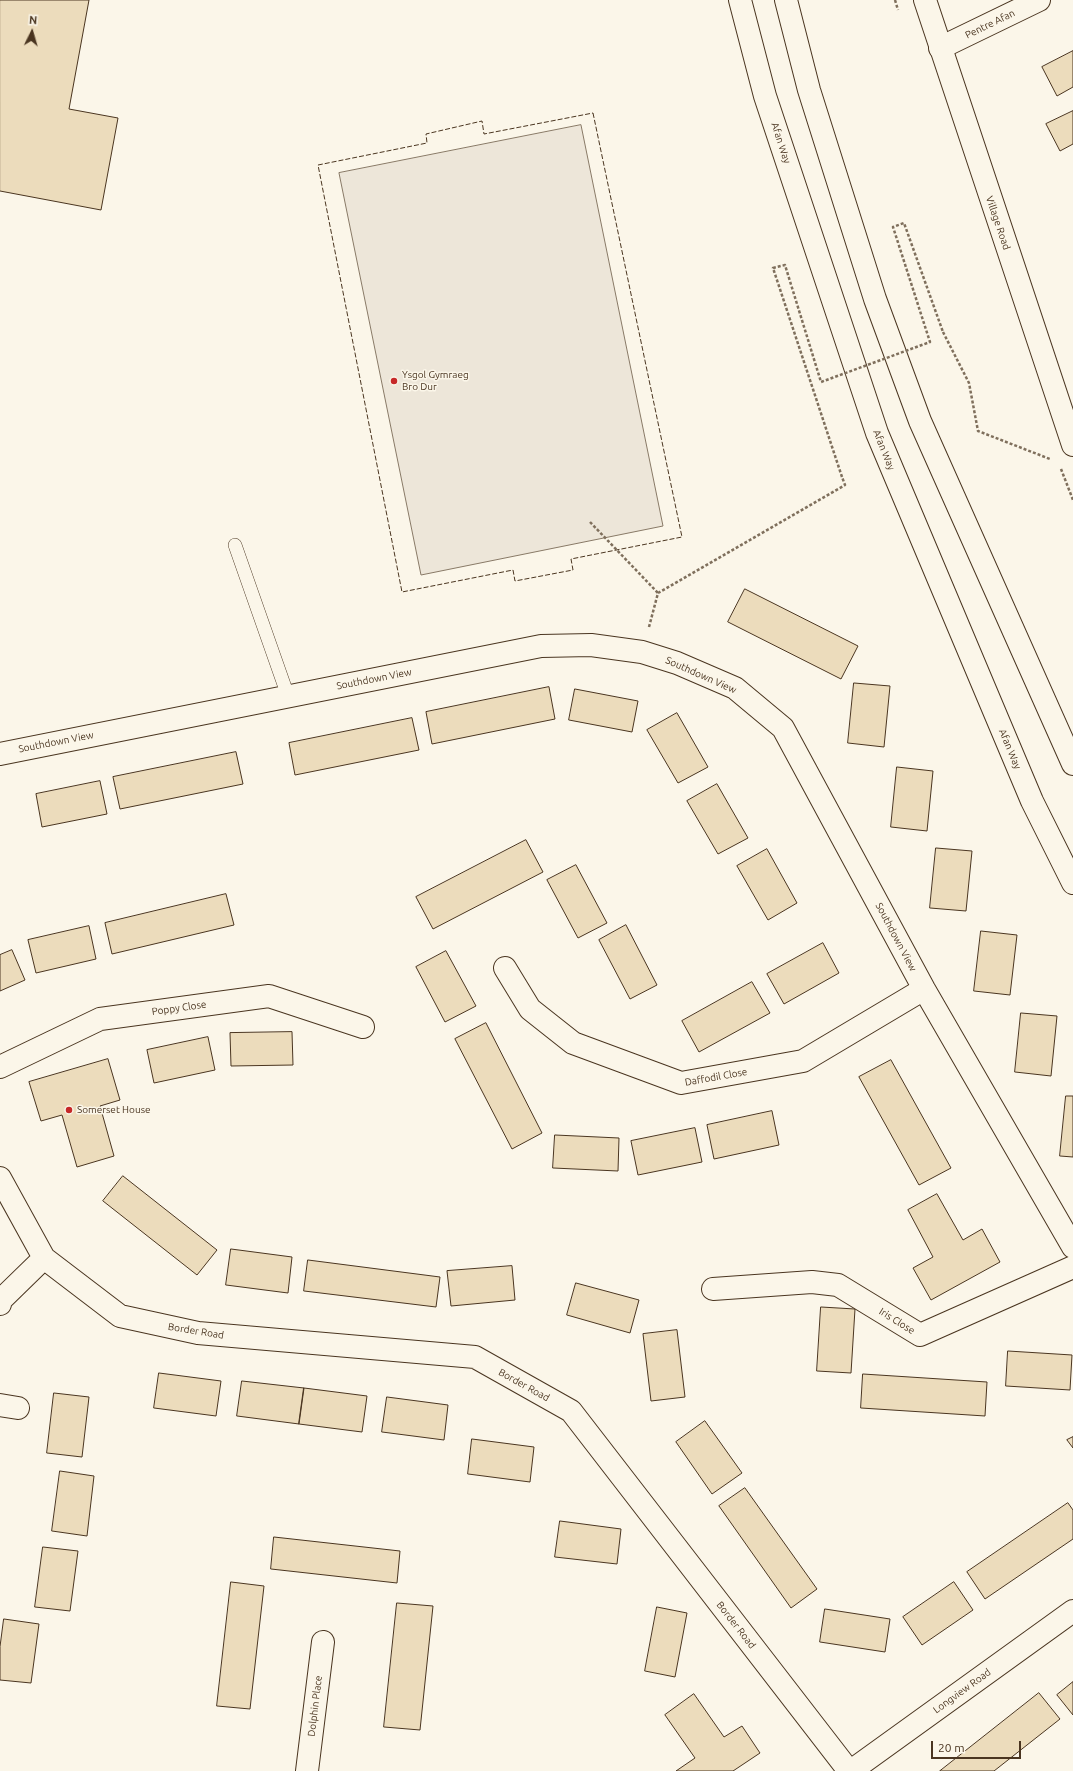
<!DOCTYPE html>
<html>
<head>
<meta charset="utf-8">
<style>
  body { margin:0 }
  #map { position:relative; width:1073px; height:1771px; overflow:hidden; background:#fbf6e9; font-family:Ubuntu,sans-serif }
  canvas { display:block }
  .north { position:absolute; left:12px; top:12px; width:40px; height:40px; -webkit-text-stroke:3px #fbf6e9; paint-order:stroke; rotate:5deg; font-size:11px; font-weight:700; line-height:16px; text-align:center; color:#4a3520 }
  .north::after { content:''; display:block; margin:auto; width:14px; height:18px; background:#4a3520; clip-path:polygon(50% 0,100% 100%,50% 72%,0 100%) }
  .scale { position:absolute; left:931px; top:1741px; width:90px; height:18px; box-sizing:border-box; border:2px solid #4a3520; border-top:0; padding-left:5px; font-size:12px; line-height:14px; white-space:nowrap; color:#4a3520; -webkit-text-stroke:3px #fbf6e9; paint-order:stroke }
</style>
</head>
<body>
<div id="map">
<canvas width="1073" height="1771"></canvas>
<div class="north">N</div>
<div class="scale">20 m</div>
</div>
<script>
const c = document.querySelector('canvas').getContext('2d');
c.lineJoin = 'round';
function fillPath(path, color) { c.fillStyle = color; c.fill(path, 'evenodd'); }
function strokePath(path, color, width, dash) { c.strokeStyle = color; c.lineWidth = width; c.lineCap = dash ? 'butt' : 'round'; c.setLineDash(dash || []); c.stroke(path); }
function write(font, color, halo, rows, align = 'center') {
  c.font = font + ' Ubuntu,sans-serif'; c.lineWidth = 3; c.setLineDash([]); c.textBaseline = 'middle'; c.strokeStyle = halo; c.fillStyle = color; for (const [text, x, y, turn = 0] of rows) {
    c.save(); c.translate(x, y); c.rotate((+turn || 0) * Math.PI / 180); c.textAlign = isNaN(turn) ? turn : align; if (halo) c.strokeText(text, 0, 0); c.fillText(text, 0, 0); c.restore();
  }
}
const green = new Path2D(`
  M581,125L663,526L421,575L339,173Z`);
fillPath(green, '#ede6d9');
strokePath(green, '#887966', 1);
const building = new Path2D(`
  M0,0H89L69,109L118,118L101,210L0,191Z
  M1073,51V87L1057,96L1042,67Z
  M1073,111V144L1060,151L1046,124Z
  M745,589L858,646L841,679L728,622Z
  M854,683L890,686L884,747L848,743Z
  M549,687L555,719L432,744L426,712Z
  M575,689L638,701L632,732L569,720Z
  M677,713L708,767L678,783L647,730Z
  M412,718L419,750L295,775L289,743Z
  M236,752L243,784L120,809L113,777Z
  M897,767L933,771L927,831L891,827Z
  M100,781L107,814L42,827L36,794Z
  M717,784L748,838L718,854L687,801Z
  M526,840L543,872L433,929L416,897Z
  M936,848L972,851L966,911L930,908Z
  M767,849L797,903L768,920L737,866Z
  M576,865L607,923L578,938L547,880Z
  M226,894L234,925L112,954L105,923Z
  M626,925L657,985L630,999L599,940Z
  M89,926L96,959L36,973L28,940Z
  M981,931L1017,935L1010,995L974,991Z
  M823,943L839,973L784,1004L767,974Z
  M12,950L25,980L0,991V955Z
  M446,951L476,1006L445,1022L416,967Z
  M752,982L770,1013L699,1052L682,1021Z
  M1021,1013L1057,1016L1051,1076L1015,1072Z
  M486,1023L542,1133L512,1149L455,1039Z
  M292,1032L293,1065L231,1066L230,1033Z
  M208,1037L215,1070L154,1083L147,1050Z
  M108,1059L120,1100L100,1106L114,1156L77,1167L62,1115L41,1121L29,1082Z
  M891,1060L951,1168L919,1185L859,1077Z
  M1066,1096H1073V1157L1060,1156Z
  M772,1111L779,1145L714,1159L707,1125Z
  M695,1128L702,1162L638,1175L631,1141Z
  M555,1135L619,1138L618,1171L553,1168Z
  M123,1176L217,1250L197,1275L103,1201Z
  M937,1194L963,1240L982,1229L1000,1262L931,1300L913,1268L933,1257L908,1210Z
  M231,1249L292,1257L288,1293L226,1285Z
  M308,1260L440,1277L436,1307L304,1291Z
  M512,1266L515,1300L451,1306L447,1271Z
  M576,1283L639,1300L630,1333L567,1315Z
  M821,1307L855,1309L851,1373L817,1371Z
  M677,1330L685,1397L651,1401L643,1334Z
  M1008,1351L1072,1355L1070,1390L1006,1386Z
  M159,1373L221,1381L216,1416L154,1408Z
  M863,1374L987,1382L985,1416L861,1408Z
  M242,1381L304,1388L299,1424L237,1416Z
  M304,1388L367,1396L362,1432L299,1424Z
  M54,1393L89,1397L82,1457L47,1453Z
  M387,1397L448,1405L444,1440L382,1432Z
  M705,1421L742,1473L712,1494L676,1442Z
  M1073,1437V1448L1067,1440Z
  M472,1439L534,1447L530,1482L468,1474Z
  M60,1471L94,1476L87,1536L52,1531Z
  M745,1488L817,1589L791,1608L719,1506Z
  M1068,1503L1073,1510V1539L985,1599L967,1572Z
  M560,1521L621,1529L617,1564L555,1557Z
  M274,1537L400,1551L397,1583L271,1569Z
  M43,1547L78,1551L70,1611L35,1607Z
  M231,1582L264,1586L250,1709L217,1706Z
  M954,1582L973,1610L922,1645L903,1617Z
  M397,1603L433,1606L420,1730L384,1727Z
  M657,1607L687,1613L675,1677L645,1671Z
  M825,1609L890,1619L885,1652L820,1642Z
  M4,1619L39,1624L31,1683L0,1680V1647Z
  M1073,1682V1715L1057,1695Z
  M1039,1693L1060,1719L994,1771H940Z
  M694,1694L724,1737L742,1726L760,1753L733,1771H676L695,1758L665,1715Z`);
fillPath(building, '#ecdcbc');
strokePath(building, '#4a3520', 1);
const service = new Path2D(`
  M235,545L288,696`);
const minor = new Path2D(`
  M940,48L1039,0
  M0,754L541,646L591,645L642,652L677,663L735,688L783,728L924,989L1073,1247
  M505,968L530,1009L573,1043L681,1083L803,1061L924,989
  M0,1067L100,1019L269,996L363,1027
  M0,1178L44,1258L120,1316L198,1333L475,1357L571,1411L849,1771
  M713,1289L812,1282L838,1285L920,1335L1073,1267
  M0,1304L1,1300L44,1258
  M0,1405L18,1408
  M307,1771L323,1642
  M851,1771L1073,1611`);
const tertiary = new Path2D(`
  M925,0L1073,445`);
const primary = new Path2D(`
  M740,0L765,96L877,433L1032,801L1073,883
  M786,0L809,90L875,299L920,421L1073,764`);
strokePath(service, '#4a3520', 14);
strokePath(minor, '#4a3520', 24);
strokePath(tertiary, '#4a3520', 24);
strokePath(primary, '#4a3520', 24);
strokePath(new Path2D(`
  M895,0L898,10
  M943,332L969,383L978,431L1050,459
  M1061,469L1073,500
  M590,522L658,593
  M649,627L658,593L845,485L842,477`), '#7f6f5c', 2.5, [3, 2]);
strokePath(service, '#fbf6e9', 13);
strokePath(minor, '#fbf6e9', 22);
strokePath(tertiary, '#fbf6e9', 22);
strokePath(primary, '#fbf6e9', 22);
strokePath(new Path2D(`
  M842,477L773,268L785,265L821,382L930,342L893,227L904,223L943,332`), '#7f6f5c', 2.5, [3, 2]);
strokePath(new Path2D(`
  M593,113L682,537L571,559L573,570L515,581L513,570L402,592L318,165L427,143L426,134L482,121L484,134Z`), '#4a3520', 1, [5, 2]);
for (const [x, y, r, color] of [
  [394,381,4,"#c62828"],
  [69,1110,4,"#c62828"]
]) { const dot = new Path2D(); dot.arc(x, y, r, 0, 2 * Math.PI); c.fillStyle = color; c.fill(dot); strokePath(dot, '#fbf6e9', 1.5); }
write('10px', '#4a3520', '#fbf6e9', [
  ["Pentre Afan",990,24,-26],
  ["Afan Way",781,143,72],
  ["Village Road",998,223,71],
  ["Afan Way",884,450,68],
  ["Southdown View",701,675,24],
  ["Southdown View",374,679,-11],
  ["Southdown View",56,742,-11],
  ["Afan Way",1010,749,67],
  ["Southdown View",896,937,62],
  ["Poppy Close",179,1008,-8],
  ["Daffodil Close",716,1077,-10],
  ["Iris Close",897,1321,32],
  ["Border Road",196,1331,9],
  ["Border Road",524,1385,29],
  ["Border Road",736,1625,52],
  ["Longview Road",962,1691,-36],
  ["Dolphin Place",315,1706,-83]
]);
write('10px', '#4a3520', '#fbf6e9', [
  ["Ysgol Gymraeg",402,375],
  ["Bro Dur",402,387],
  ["Somerset House",77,1110]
], 'left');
</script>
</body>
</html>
